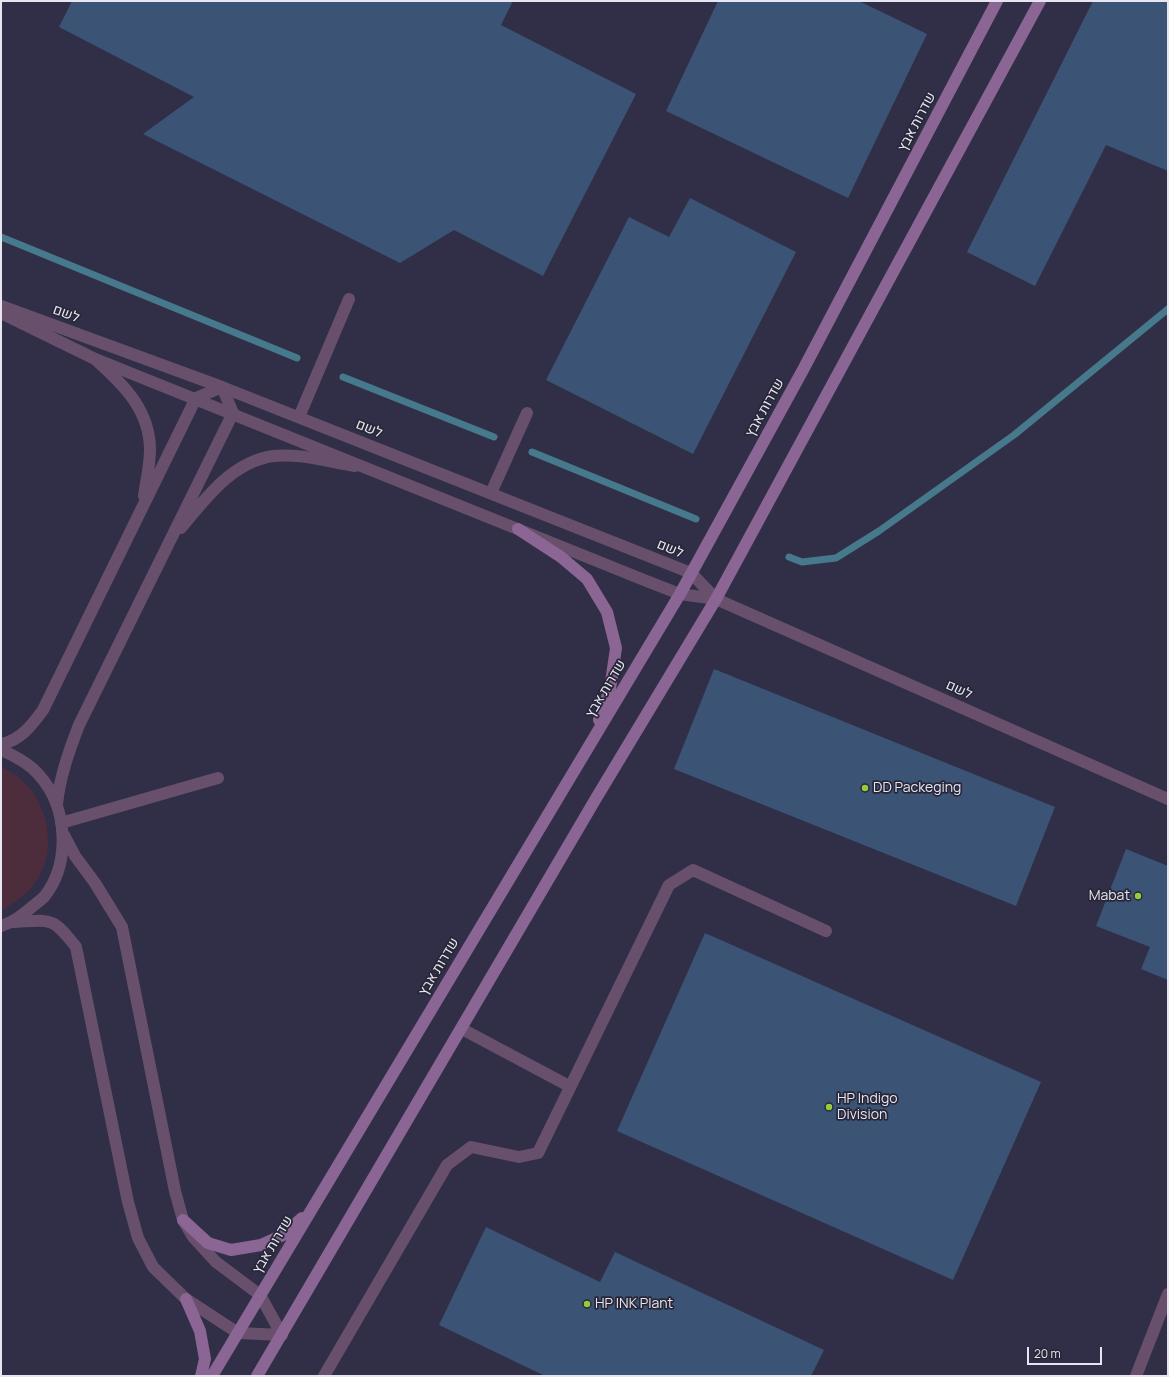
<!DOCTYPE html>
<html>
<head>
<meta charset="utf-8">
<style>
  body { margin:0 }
  #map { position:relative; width:1169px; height:1377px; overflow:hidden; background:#282738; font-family:Manrope,sans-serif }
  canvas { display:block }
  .frame { position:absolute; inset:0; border:2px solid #e6e5f1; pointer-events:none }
  .scale { position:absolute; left:1027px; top:1347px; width:75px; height:18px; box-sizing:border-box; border:2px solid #e6e5f1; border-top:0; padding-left:5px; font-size:12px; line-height:14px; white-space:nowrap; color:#e6e5f1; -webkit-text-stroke:3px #282738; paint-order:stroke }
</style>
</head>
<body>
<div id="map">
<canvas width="1169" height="1377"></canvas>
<div class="frame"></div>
<div class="scale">20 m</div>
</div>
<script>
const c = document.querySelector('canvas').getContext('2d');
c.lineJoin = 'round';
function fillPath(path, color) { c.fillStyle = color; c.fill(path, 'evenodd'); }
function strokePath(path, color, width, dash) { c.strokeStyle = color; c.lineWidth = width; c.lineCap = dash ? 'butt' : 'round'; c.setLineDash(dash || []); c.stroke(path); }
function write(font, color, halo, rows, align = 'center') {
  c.font = font + ' Manrope,Heebo,sans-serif'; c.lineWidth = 3.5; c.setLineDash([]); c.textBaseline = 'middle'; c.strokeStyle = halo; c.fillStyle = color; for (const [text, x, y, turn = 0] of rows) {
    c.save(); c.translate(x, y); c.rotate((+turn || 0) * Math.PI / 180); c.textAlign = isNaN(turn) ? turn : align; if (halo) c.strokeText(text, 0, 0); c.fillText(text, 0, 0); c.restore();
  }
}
fillPath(new Path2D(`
  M1,1H1168V1376H1Z`), '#312f47');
fillPath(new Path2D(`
  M1,767C46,785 64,849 32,887C25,895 14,902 5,909L1,910Z`), '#4d2c3b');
strokePath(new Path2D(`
  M1,237L297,358
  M343,377L494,437
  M532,452L696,519
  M789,557L802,562L836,558L879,531L1014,435L1168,309`), '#47798c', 7);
fillPath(new Path2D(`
  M72,1H513L501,25L636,94L543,276L454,230L400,263L143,134L194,97L59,27Z
  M718,1H859L927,34L848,198L666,111Z
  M1093,1H1168V171L1106,145L1035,286L967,252Z
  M690,198L796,252L693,454L546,380L629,217L669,237Z
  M714,669L1055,807L1016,906L674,769Z
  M1126,849L1168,866V980L1141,969L1150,947L1096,926Z
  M705,933L1041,1082L953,1280L617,1131Z
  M486,1227L600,1282L615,1252L824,1350L811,1376H545L439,1325Z`), '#3b5374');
strokePath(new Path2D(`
  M96,360C123,384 150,410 150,450C150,465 146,481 144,496
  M299,417L349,299
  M491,493L527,413
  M181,528C206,498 232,462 273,456C300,453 329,462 355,466
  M1,744C20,741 32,725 43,710L196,398L222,387L233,413L79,725C69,751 60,776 57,804
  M1,750C15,756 29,763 39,775C68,807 71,863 44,897C40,901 35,904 32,907C22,915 14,922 1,926
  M61,823L218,778
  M64,835L75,856L95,883L122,927L175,1191L183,1220L193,1237L216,1262L260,1295L282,1335
  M13,922C51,920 52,916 76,947L128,1202L138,1238L153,1267L186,1299L238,1333L282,1335
  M462,1029L569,1086
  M324,1376L447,1165L471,1147L519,1157L538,1153L669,885L693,870L826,931`), '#68506d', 12);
strokePath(new Path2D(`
  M1,306L222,387L691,573L716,599
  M1,313L93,358L649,582L680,594L716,599L1168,799
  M1136,1376L1168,1294`), '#68506d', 12);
strokePath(new Path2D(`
  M518,529L561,557L587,579L607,612L616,648L610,689L599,720
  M183,1220L208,1243L231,1250L261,1245L283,1235L302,1218
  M186,1299L200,1331L205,1359L201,1376
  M212,1376L680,594L804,368L997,1
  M257,1376L595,800L716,599L1040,1`), '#8b6593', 12);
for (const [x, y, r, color] of [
  [865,788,4,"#94cc3c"],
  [1138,896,4,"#94cc3c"],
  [829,1107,4,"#94cc3c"],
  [587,1304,4,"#94cc3c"]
]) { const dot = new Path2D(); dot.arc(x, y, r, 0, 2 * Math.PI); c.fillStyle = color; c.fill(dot); strokePath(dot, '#282738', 1.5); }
write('14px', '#e6e5f1', '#282738', [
  ["שדרות אבץ",917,122,-62],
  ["לשם",66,314,20],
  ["שדרות אבץ",765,408,-61],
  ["לשם",369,429,22],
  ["לשם",670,549,22],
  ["שדרות אבץ",606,689,-59],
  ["לשם",959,690,24],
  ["שדרות אבץ",439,967,-59],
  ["שדרות אבץ",273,1245,-59]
]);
write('14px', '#e6e5f1', '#282738', [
  ["DD Packeging",873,788],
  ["Mabat",1130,896,"right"],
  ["HP Indigo",837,1099],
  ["Division",837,1115],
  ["HP INK Plant",595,1304]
], 'left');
</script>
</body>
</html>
